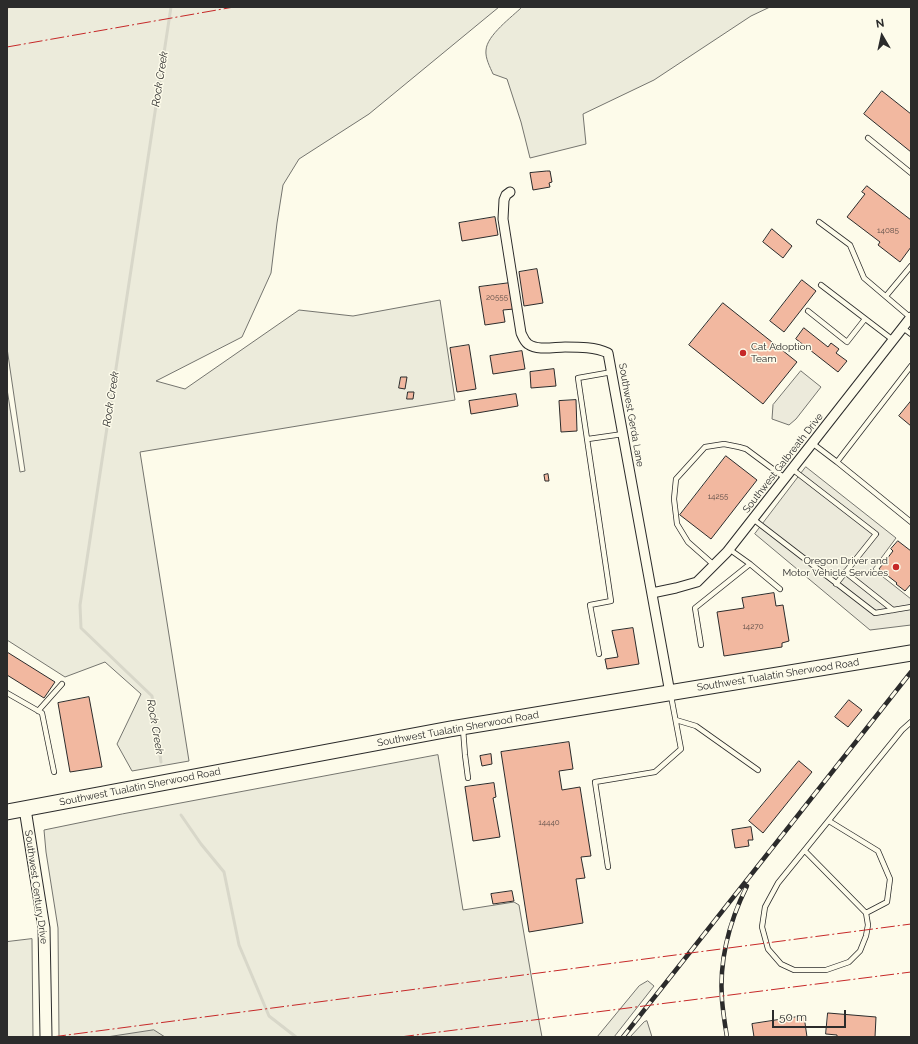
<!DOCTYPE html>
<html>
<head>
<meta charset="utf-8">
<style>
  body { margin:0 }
  #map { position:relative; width:918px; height:1044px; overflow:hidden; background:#fdfbea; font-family:Raleway,sans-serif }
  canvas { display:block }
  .frame { position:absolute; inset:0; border:8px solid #2b2b2b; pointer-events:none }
  .north { position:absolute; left:862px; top:16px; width:40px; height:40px; -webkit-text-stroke:3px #fdfbea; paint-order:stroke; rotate:351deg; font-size:11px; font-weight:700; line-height:16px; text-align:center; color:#2b2b2b }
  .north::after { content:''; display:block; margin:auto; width:14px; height:18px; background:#2b2b2b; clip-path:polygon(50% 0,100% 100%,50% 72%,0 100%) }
  .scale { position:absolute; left:772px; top:1010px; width:74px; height:18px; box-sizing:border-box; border:2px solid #2b2b2b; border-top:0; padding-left:5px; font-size:12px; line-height:14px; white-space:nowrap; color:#2b2b2b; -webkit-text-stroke:3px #fdfbea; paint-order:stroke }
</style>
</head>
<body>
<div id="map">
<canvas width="918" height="1044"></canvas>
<div class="frame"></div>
<div class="north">N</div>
<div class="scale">50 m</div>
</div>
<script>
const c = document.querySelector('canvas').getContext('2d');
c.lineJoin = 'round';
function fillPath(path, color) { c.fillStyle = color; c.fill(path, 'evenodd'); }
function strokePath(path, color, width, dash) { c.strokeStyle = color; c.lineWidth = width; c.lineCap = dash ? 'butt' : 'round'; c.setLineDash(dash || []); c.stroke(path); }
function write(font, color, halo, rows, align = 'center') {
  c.font = font + ' Raleway,sans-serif'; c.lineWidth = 3; c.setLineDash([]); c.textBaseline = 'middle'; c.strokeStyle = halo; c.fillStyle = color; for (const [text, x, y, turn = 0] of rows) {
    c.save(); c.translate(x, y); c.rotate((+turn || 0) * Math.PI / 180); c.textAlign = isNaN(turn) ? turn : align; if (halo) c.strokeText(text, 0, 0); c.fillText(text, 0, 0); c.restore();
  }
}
const green = new Path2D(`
  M7,7H499L369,114L299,159L283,185L277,223L271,273L242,337L156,381L185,389L299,310L353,316L440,300L455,400L140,452L189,761L132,771L117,744L141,694L105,662L65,677L7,640V389L20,472L25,471L7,348Z
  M522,7H770L751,16L654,80L583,114L586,144L530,158L521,122L507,79L493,74C490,67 485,58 486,50C487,35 512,17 522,7Z
  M438,755L463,910L514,902L519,905L539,1021L542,1037H59L58,928L46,852L44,830L122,814Z
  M32,939L33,1037H7V942Z
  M648,981L654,986L614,1037H597L639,986Z
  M647,1021L652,1037H630L644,1022Z`);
fillPath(green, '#ecebdb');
strokePath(green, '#74746e', 1);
const parking = new Path2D(`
  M801,371L821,387L796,419L789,425L772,419L773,405Z
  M806,467L896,538L873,569L911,599V625L870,630L755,534Z`);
fillPath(parking, '#eceadb');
strokePath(parking, '#74746e', 1);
const water = new Path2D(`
  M154,1030L165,1037H107Z`);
fillPath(water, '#d8d7c9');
strokePath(water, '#74746e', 1);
strokePath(new Path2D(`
  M161,762L152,696L81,628L80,605L171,7
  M181,815L201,844L224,872L239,945L269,1016L296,1037`), '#d8d7c9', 3);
const building = new Path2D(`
  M882,91L911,114V152L864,114Z
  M547,171H550L552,182L549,183L550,187L533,190L530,173Z
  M867,186L911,220V247L900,262L878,245L880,242L847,217L865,194L862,192Z
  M495,217L498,235L462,241L459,223Z
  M772,229L792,246L783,258L763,242Z
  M537,269L543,303L524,306L519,272Z
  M802,280L816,291L784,332L770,321Z
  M510,283L514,309L503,310L505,322L485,325L479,287Z
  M723,303L797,362L763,404L689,345Z
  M804,328L828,347L831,343L839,349L836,353L847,361L838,372L796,339Z
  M469,345L476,389L457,392L450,348Z
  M522,351L525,369L493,374L490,356Z
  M554,369L556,386L531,388L530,372Z
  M401,377H407L405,389L399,388Z
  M408,392H414L413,399H407Z
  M516,394L518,406L471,414L469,401Z
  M576,400L577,431L561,432L559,401Z
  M911,401V426L899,416Z
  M726,456L757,480L711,539L680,515Z
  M548,474L549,481H545L544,475Z
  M898,541L911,551V584L905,591L896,584L897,583L879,569L882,565L880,564L884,559L886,560L893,551L891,549Z
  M774,593L776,606L783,605L789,641L782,643V647L724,656L717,612L744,608L742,598Z
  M633,628L639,664L607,669L605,659L618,657L612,631Z
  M7,652L55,682L44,698L7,675Z
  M89,697L102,767L70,772L58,703Z
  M849,700L862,710L848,727L835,717Z
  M569,742L573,769L559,771L562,790L580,787L591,856L581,857L585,878L576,879L583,923L529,932L501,752Z
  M491,754L492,764L482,766L480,756Z
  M799,761L812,772L763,833L749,821Z
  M494,783L496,797L493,798L500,837L473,841L465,787Z
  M751,827L753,840H748L749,846L735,848L732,830Z
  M512,891L514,901L493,904L491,894Z
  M828,1013L876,1017L875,1037H837V1035L826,1034Z
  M804,1016L807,1037H754L752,1024Z`);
fillPath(building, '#f2b8a0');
strokePath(building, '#2b2b2b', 1);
const service = new Path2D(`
  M868,138L911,173
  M819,222L850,245L864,278L911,318
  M821,285L893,340
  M886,296L911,266
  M808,311L847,342L865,319
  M903,328L911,334
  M911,366L837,462L911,522
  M588,439L623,434
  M812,443L837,462
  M792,469L876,534L836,584
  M753,519L875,613L911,607
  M750,564L780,589
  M714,565L688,542L677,524L674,499L676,479L705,447L724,444L739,447L746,449L785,478
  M845,572L893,610
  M701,645L695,608L750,564L729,549
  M599,654L590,605L611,601L578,378L612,372
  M7,693L42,713L54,772
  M38,711L62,684
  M676,720L696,726L758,770
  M463,729L465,755L468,778
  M829,821L878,851L890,879L887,902L866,913
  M805,851L866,913L868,925L866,936L860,951L849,962L826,970H794L781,964L768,949L762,927L765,907L778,883L902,730L911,722
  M608,867L595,782L655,772L681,749L671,696`);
const minor = new Path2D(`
  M510,192L506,195L504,200L503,219L521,333C523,337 524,341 528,344C538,351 554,347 565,347C580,347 595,347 608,353L670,693
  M652,593L676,588L697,582L727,552L911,317`);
const tertiary = new Path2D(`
  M25,809L44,928L46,1037`);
const trunk = new Path2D(`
  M7,812L450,729L911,653`);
strokePath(service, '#2b2b2b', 6);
strokePath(minor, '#2b2b2b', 11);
strokePath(tertiary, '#2b2b2b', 13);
strokePath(trunk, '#2b2b2b', 17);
strokePath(service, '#fdfbea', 4.5);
strokePath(minor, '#fdfbea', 9);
strokePath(tertiary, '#fdfbea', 11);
strokePath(trunk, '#fdfbea', 15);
const rail = new Path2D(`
  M623,1037L911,672
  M727,1037C725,1025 723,1012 722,1000C719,960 729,922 747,886`);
strokePath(rail, '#2b2b2b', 4.5);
strokePath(rail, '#fdfbea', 3, [9]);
strokePath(new Path2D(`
  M7,8L11,7
  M7,47L234,7
  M52,1037L911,924
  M400,1037L911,972`), '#c62828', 1, [14, 3, 2, 3]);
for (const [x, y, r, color] of [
  [743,353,4,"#c62828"],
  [896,567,4,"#c62828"]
]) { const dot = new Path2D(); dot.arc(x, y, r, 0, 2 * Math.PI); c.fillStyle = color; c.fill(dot); strokePath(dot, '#fdfbea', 1.5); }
write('8px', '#5d4e48', null, [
  ["14085",888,231],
  ["20555",497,298],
  ["14255",718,497],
  ["14270",753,627],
  ["14440",549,823]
]);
write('10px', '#2b2b2b', '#fdfbea', [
  ["Cat Adoption",751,347],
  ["Team",751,359],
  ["Oregon Driver and",888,561,"right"],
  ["Motor Vehicle Services",888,573,"right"]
], 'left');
write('10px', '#2b2b2b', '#fdfbea', [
  ["Southwest Gerda Lane",631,415,80],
  ["Southwest Galbreath Drive",783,463,-52],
  ["Southwest Tualatin Sherwood Road",778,675,-9],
  ["Southwest Tualatin Sherwood Road",458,729,-10],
  ["Southwest Tualatin Sherwood Road",140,787,-11],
  ["Southwest Century Drive",36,887,82]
]);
write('italic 11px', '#2b2b2b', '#fdfbea', [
  ["Rock Creek",160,79,-81],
  ["Rock Creek",111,399,-81],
  ["Rock Creek",155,727,80]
]);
</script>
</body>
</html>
